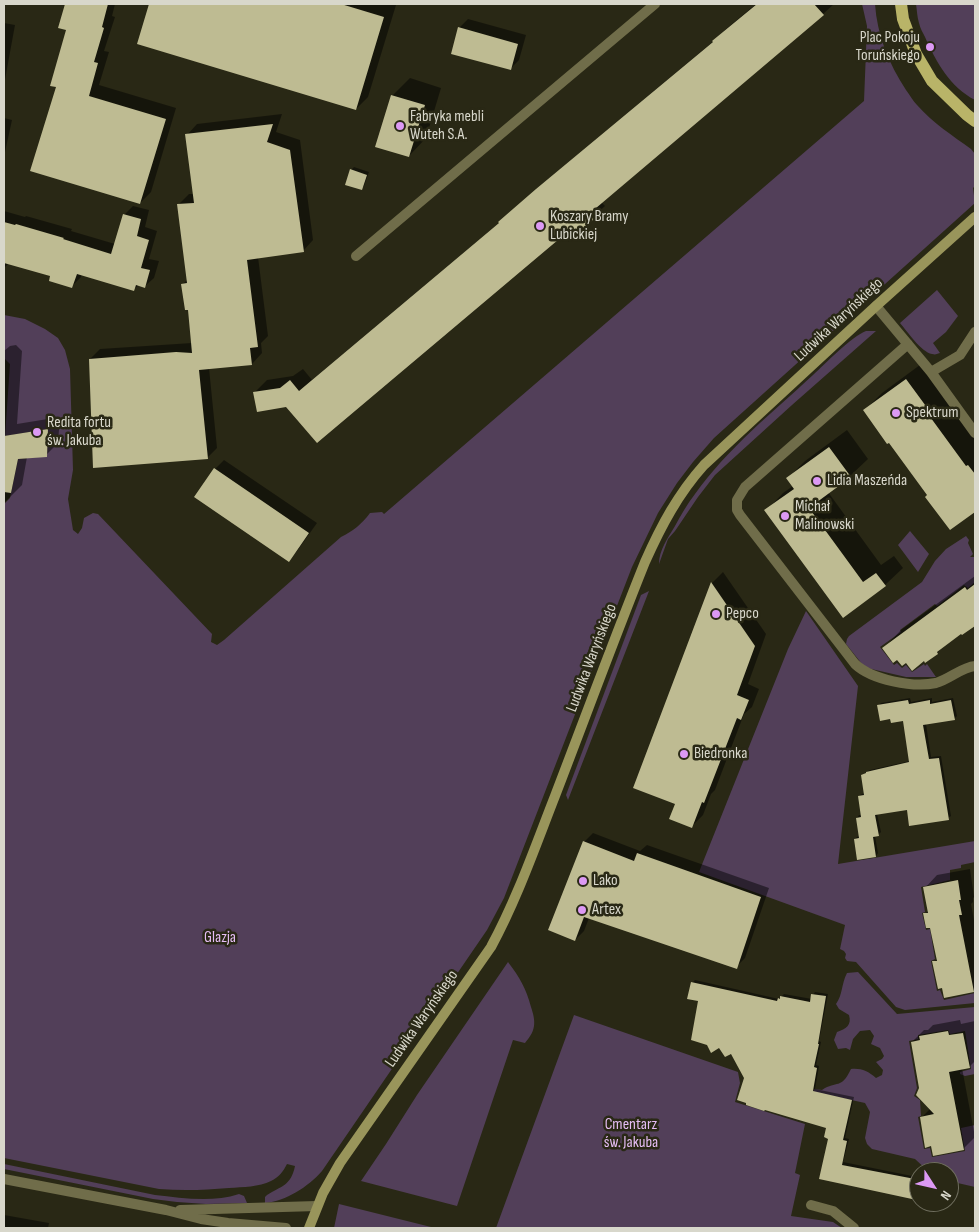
<!DOCTYPE html>
<html>
<head>
<meta charset="utf-8">
<style>
  body { margin:0 }
  #map { position:relative; width:979px; height:1232px; overflow:hidden; background:#292815; font-family:"Sofia Sans Condensed",sans-serif }
  canvas { display:block }
  .frame { position:absolute; inset:0; border:5px solid #d8d7cb; pointer-events:none }
  .north { position:absolute; left:909px; top:1162px; width:50px; height:50px; box-sizing:border-box; background:#292815; border:1px solid #6f6e5e; border-radius:50%; rotate:125deg; font-size:14px; font-weight:700; line-height:20px; text-align:center; color:#d8d7cb }
  .north::after { content:''; display:block; margin:auto; width:18px; height:22px; background:#dc99f4; clip-path:polygon(50% 0,100% 100%,50% 72%,0 100%) }
</style>
</head>
<body>
<div id="map">
<canvas width="979" height="1232"></canvas>
<div class="frame"></div>
<div class="north">N</div>
</div>
<script>
const c = document.querySelector('canvas').getContext('2d');
c.lineJoin = 'round';
function fillPath(path, color) { c.fillStyle = color; c.fill(path, 'evenodd'); }
function strokePath(path, color, width, dash) { c.strokeStyle = color; c.lineWidth = width; c.lineCap = dash ? 'butt' : 'round'; c.setLineDash(dash || []); c.stroke(path); }
function write(font, color, halo, rows, align = 'center') {
  c.font = font + ' "Sofia Sans Condensed",sans-serif'; c.lineWidth = 5; c.setLineDash([]); c.textBaseline = 'middle'; c.strokeStyle = halo; c.fillStyle = color; for (const [text, x, y, turn = 0] of rows) {
    c.save(); c.translate(x, y); c.rotate((+turn || 0) * Math.PI / 180); c.textAlign = isNaN(turn) ? turn : align; if (halo) c.strokeText(text, 0, 0); c.fillText(text, 0, 0); c.restore();
  }
}
fillPath(new Path2D(`
  M862,4H875C877,35 889,64 906,90C910,95 913,101 917,105C933,123 953,136 971,149L975,154V186L973,188L975,203L714,438L693,462L677,483L658,513L632,567L504,898L487,930L322,1171C308,1187 286,1201 265,1203V1197L267,1195C281,1186 291,1186 295,1166L287,1164C283,1172 279,1177 271,1181C259,1187 243,1187 229,1188C206,1190 183,1191 159,1189L4,1158V504L10,498L18,459L47,456L48,429L5,436L10,364L4,358V315L25,319L45,329L58,338L65,350L70,369L73,470L68,499L73,530L78,534L82,528L84,518L93,513L98,514L212,634L211,642L217,645L224,640L341,537C353,531 362,524 370,513L382,512L384,514L864,101L867,26Z
  M916,4H975V100C950,87 936,62 925,37C923,33 920,28 919,23C917,17 917,10 916,4Z
  M937,290L958,316L946,332L933,343L940,353C936,354 936,355 932,354C921,352 907,331 900,323Z
  M866,331H876L792,405L715,475L698,497L675,531L668,539L659,564C659,550 668,538 675,526C681,515 687,504 695,494C728,448 772,413 813,375C825,364 852,336 866,331Z
  M910,531L929,554L918,572L898,545Z
  M966,536L969,540L968,543L973,554L970,557H975V582L968,588L964,585L937,606L935,604L900,630L901,632L880,647L894,665L897,663L902,668L906,665L912,672L924,664L925,666L927,664L936,677H906L867,668L862,664L846,644L847,639L849,636L922,582L935,561L946,549Z
  M649,591L568,800L566,795L641,595Z
  M806,611L858,686L838,864L975,841V862L961,865V868L950,870V880L921,887L925,912L922,913L926,930L930,929L935,959L931,961L937,991L940,990L944,1000L975,993V1003L905,1010L896,1007L856,962L847,961L845,958L846,954L844,951L840,949L845,925L699,872L788,649Z
  M508,962C520,978 526,988 531,1007C533,1013 535,1020 534,1026C533,1033 529,1038 525,1043L513,1040L457,1206L361,1181L386,1144L417,1095Z
  M858,972L897,1014L975,1007V1074L965,1076L960,1074V1072L971,1069L965,1031L950,1034L948,1030L918,1035V1039L909,1041L917,1088L914,1096L920,1100L921,1116L918,1117L924,1149L930,1148L932,1157L965,1151L961,1128L975,1125V1187L949,1181V1172H929L915,1159L872,1149L867,1144L865,1138L870,1112L865,1103L833,1096L811,1100L814,1089L822,1090C837,1080 841,1090 851,1069C861,1068 868,1071 876,1078L882,1075L883,1070L876,1062L882,1059L884,1056L880,1048L871,1044L874,1036L870,1030L860,1031L853,1039L850,1050L846,1048L838,1049L834,1040L837,1032C846,1029 852,1025 849,1015L839,1009L836,1004C843,994 841,985 847,973Z
  M574,1015L738,1072L740,1083L735,1102L805,1124L795,1173L800,1175L791,1216L833,1222L842,1228H496Z
  M4,1164L155,1195C182,1198 212,1203 239,1194L244,1196L247,1203L206,1204L177,1202L153,1199L4,1169Z
  M339,1204L435,1228H334Z`), '#523f59');
fillPath(new Path2D(`
  M66,4H115L112,16L115,17L104,51L109,52L99,85L176,108L151,192L140,203L57,86L68,29L59,27Z
  M150,4H393L396,5L368,97L356,109L138,43Z
  M756,4H834L823,14L601,202L605,206L576,233L571,228L287,405L255,392L267,380L293,376L303,369L312,380L504,219L541,185L715,40L726,29Z
  M468,19L526,35L519,60L510,69L459,28Z
  M4,23L15,25L4,85Z
  M410,78L441,88L426,138L409,156L392,96Z
  M282,114L276,132L300,140L313,240L303,251L258,257L268,336L261,343L262,353L252,364L209,368L217,448L207,458L90,359L100,349L192,343L189,309L183,284L188,279L178,205L189,194H194L187,135L197,124Z
  M4,118L12,120L5,152L4,154Z
  M354,167L369,172L364,186L362,188L351,170Z
  M133,206L149,210L145,227L157,231L149,259L159,261L154,278L145,286L139,285L134,289L82,274L81,277L72,286L52,275L9,263L4,268V211L25,217L26,216L72,229L71,231L115,244L124,215Z
  M16,345L22,351L17,424L60,417L58,443L46,455L27,457L22,485L4,503V351L10,346Z
  M924,362L975,437V510L950,529L928,495L889,441L864,411L882,393Z
  M847,430L868,459L850,476L828,492L881,565L894,556L903,568L885,585L843,616L766,511L783,493L793,486L788,478L805,461Z
  M224,460L317,523L297,551L288,560L215,469Z
  M723,572L766,634L748,684L759,689L752,707L744,714L715,790L711,794L703,815L692,826L677,804L634,787L712,583Z
  M975,576V624L963,634L962,632L945,644L937,653L907,661L884,648L901,630Z
  M910,698L911,702L932,698V702L953,698L957,716L954,719L926,724L931,757L941,756L951,816L948,818L908,808L877,814L881,832L878,835L875,836L878,853L876,856L855,839L857,837L860,836L857,818L859,815H862L859,796L862,794L865,793L862,775L870,770L910,761L904,719L891,717L878,706L881,703Z
  M593,833L640,851L647,845L769,888L745,958L736,967L589,918L584,931L575,940L584,842Z
  M970,869L974,897L973,898V902L971,904L975,926V989L973,991L934,962L938,958L931,926L925,914L929,910L925,888L937,875Z
  M695,980L779,999L784,994L812,999L813,995L815,992L828,994L819,1041L821,1042L816,1065L819,1066L815,1089L854,1097L845,1138L849,1139L843,1162L917,1177L914,1195L912,1198L821,1178L829,1138L827,1127L746,1078L699,1000L692,983Z
  M960,1020L961,1024L975,1021V1061L969,1067L962,1068L975,1137L963,1149L921,1118L930,1109L920,1088L912,1042L924,1030H928L933,1025Z
  M4,1215L49,1223L48,1228H4Z`), '#0007');
fillPath(new Path2D(`
  M65,4H108L102,27L104,28L94,62L98,63L89,96L166,119L140,204L30,171L56,87L50,86L66,30L58,28Z
  M149,4H341L384,17L356,110L137,44Z
  M757,4H814L824,15L589,214L594,219L575,235L571,229L317,443L286,407L257,412L253,392L280,388L290,380L299,391L499,223L498,222L536,189L713,42L712,41Z
  M458,27L518,44L511,70L451,54Z
  M391,95L425,105L409,157L375,147Z
  M273,124L267,142L290,150L304,252L247,260L258,347L250,348L252,365L199,370L208,459L93,468L89,359L176,352L192,353L188,310H185L181,284L187,283L177,204L194,203L185,134Z
  M350,169L367,175L362,190L345,185Z
  M123,214L141,219L137,236L149,240L141,268L150,270L145,288L136,285L134,291L77,274L72,288L49,281L50,276L4,263V222L15,225L16,224L64,238L63,239L111,254Z
  M906,379L931,413L928,414L966,466L968,465L975,474V512L950,530L925,497L927,495L889,443L887,444L863,410Z
  M48,429L47,457L18,459L11,493L4,492V436Z
  M829,447L851,477L809,508L863,582L876,573L886,586L843,618L764,510L794,489L786,478Z
  M214,468L309,533L289,562L194,497Z
  M711,582L755,646L737,695L749,700L741,720L737,718L704,803L702,802L692,828L669,819L675,804L633,788Z
  M975,584V626L962,635L961,634L937,652L938,654L925,663L924,661L912,671L906,663L902,666L897,660L893,663L882,648L965,587L967,590Z
  M908,700L909,704L930,700V704L951,700L955,720L923,725L929,759L939,758L949,820L909,826L907,810L875,815L879,836L873,837L876,857L857,860L854,839L859,838L856,818L861,817L858,796L864,795L861,775L866,773V772L909,762L903,721L891,723L890,719L880,721L877,705Z
  M583,841L634,861L637,853L761,897L737,969L584,917L575,941L548,930Z
  M958,880L961,900H959L962,915H959L974,992L944,998L942,988L938,989L932,961H937L930,928H926L923,913H928L923,887Z
  M691,982L777,1001L778,998L780,999V996L810,1002L811,994L826,996L818,1044H819L814,1067L817,1068L813,1091L852,1100L843,1140L847,1141L842,1165L915,1179L912,1199L819,1179L828,1139L824,1137L826,1128L765,1110L764,1111L746,1105V1103L737,1100L744,1078L731,1054L725,1057L719,1048L711,1053L707,1045L691,1040L698,1001L687,999Z
  M948,1031L949,1035L963,1033L970,1068L949,1072L964,1150L933,1156L931,1146L925,1148L920,1117L934,1114L916,1095L919,1088L911,1042L920,1040L919,1036Z`), '#bebb92');
strokePath(new Path2D(`
  M356,256L655,4
  M876,306L931,372L975,433
  M908,344L745,487L737,500V510L740,515L855,664C872,680 913,688 936,683C950,679 962,667 975,666
  M931,372L960,355L975,332
  M4,1179L166,1210L201,1219L228,1223L286,1228
  M811,1205L833,1211L854,1228
  M180,1210L317,1206`), '#706d4a', 10);
strokePath(new Path2D(`
  M309,1228L323,1193L340,1163L491,947C517,899 535,847 555,796C585,718 614,639 645,562C661,526 678,494 704,465L876,306L975,217`), '#99955b', 10);
strokePath(new Path2D(`
  M901,4L903,19L916,54L932,81L967,115L975,121`), '#b9b468', 12);
for (const [x, y, r, color] of [
  [930,47,5,"#dc99f4"],
  [400,126,5,"#dc99f4"],
  [540,226,5,"#dc99f4"],
  [896,413,5,"#dc99f4"],
  [37,432,5,"#dc99f4"],
  [817,481,5,"#dc99f4"],
  [785,516,5,"#dc99f4"],
  [716,614,5,"#dc99f4"],
  [684,754,5,"#dc99f4"],
  [583,881,5,"#dc99f4"],
  [582,910,5,"#dc99f4"]
]) { const dot = new Path2D(); dot.arc(x, y, r, 0, 2 * Math.PI); c.fillStyle = color; c.fill(dot); strokePath(dot, '#292815', 2); }
write('16px', '#d8d7cb', '#292815', [
  ["Plac Pokoju",920,38,"right"],
  ["Toruńskiego",920,56,"right"],
  ["Fabryka mebli",410,117],
  ["Wuteh S.A.",410,135],
  ["Koszary Bramy",550,217],
  ["Lubickiej",550,235],
  ["Spektrum",906,413],
  ["Redita fortu",47,423],
  ["św. Jakuba",47,441],
  ["Lidia Maszeńda",827,481],
  ["Michał",795,507],
  ["Malinowski",795,525],
  ["Pepco",726,614],
  ["Biedronka",694,754],
  ["Lako",593,881],
  ["Artex",592,910]
], 'left');
write('16px', '#d8d7cb', '#292815', [
  ["Ludwika Waryńskiego",839,320,-43],
  ["Ludwika Waryńskiego",592,658,-69],
  ["Ludwika Waryńskiego",422,1019,-55]
]);
write('16px', '#e5bdf4', '#292815', [
  ["Glazja",220,938],
  ["Cmentarz",631,1125],
  ["św. Jakuba",631,1143]
]);
</script>
</body>
</html>
